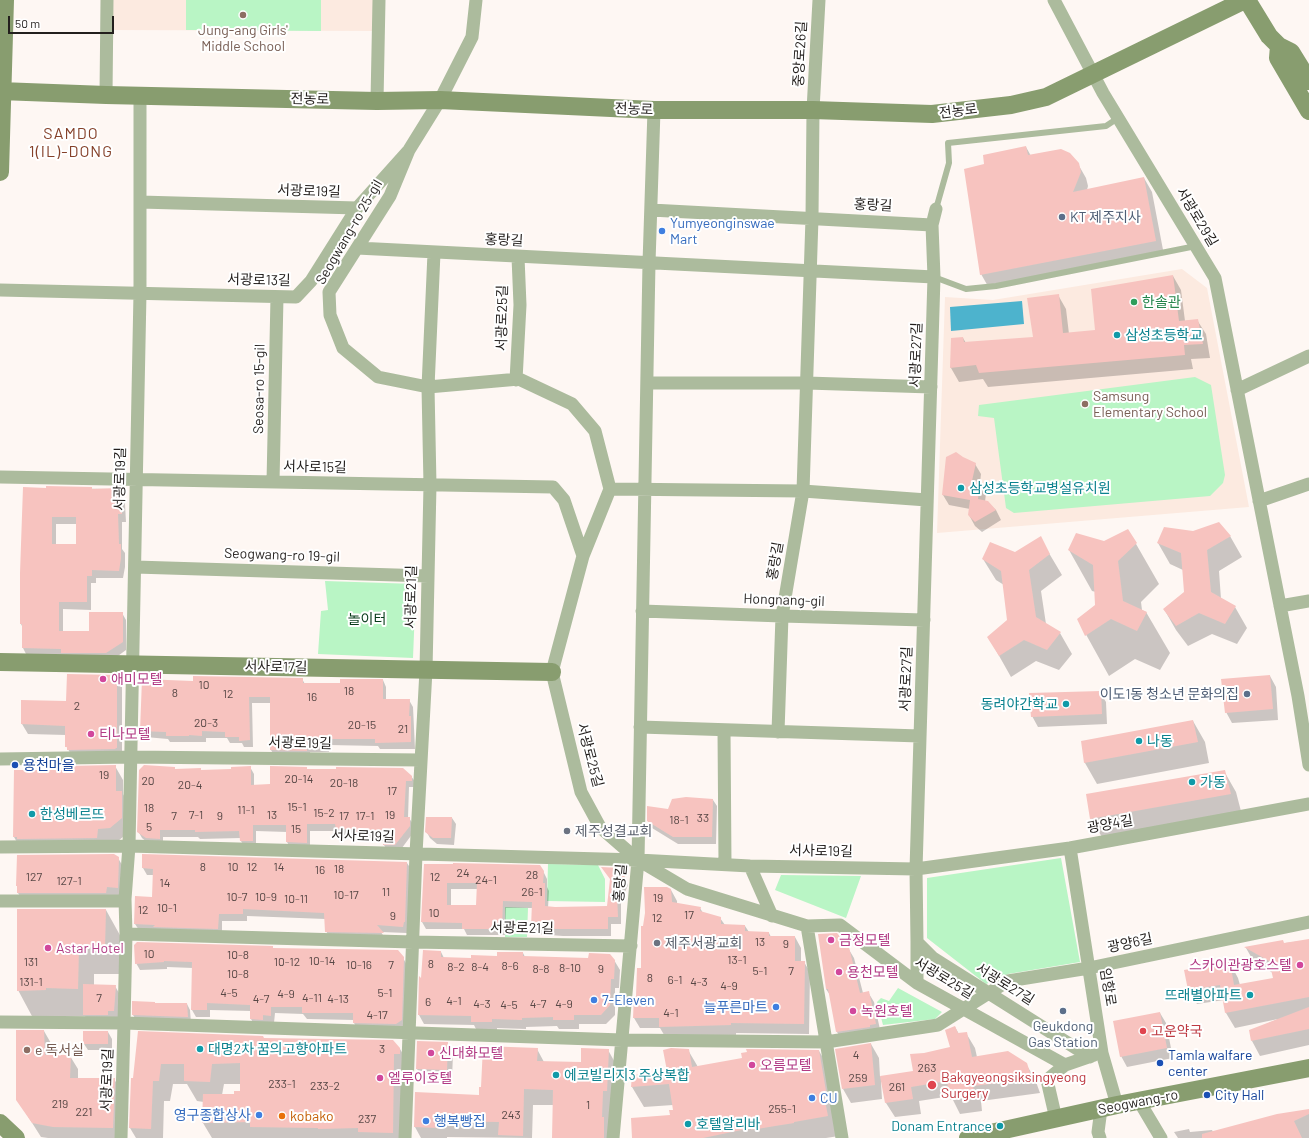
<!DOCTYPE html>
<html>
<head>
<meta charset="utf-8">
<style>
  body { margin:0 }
  #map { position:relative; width:1309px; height:1138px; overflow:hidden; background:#fef7f3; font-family:Barlow,sans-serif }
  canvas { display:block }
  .scale { position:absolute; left:8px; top:16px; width:106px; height:18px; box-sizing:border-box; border:2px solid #231f1d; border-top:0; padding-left:5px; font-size:12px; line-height:14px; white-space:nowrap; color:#231f1d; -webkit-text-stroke:3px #fff; paint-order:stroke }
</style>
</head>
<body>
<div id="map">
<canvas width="1309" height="1138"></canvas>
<div class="scale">50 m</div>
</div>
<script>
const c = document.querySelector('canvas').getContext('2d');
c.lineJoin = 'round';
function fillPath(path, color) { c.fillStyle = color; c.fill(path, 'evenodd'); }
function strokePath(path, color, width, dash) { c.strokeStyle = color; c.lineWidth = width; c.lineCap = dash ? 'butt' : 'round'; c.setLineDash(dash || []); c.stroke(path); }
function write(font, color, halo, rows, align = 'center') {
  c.font = font + ' Barlow,"Noto Sans KR",sans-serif'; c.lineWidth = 4; c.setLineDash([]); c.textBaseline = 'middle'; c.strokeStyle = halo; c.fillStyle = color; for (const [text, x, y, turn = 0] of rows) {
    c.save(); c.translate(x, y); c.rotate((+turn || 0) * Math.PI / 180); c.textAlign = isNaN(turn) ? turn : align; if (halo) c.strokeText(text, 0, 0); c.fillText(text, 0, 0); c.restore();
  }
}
fillPath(new Path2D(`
  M112,0H376L374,31L111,30Z
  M1182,269L1207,288L1249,507L937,533L945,297L993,300Z`), '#fceae0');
fillPath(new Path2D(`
  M186,0H321V31L186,30Z
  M1195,377L1211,385L1225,475L1223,483L1210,496L1014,513L1006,508L994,418L978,416L979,405Z
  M325,581L416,584L413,658L318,654L321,611L328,610Z
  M1061,858L1080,962L1008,974L986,984L927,938V878Z
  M548,864L598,865L605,879V902L547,901Z
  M781,875L861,876L846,918L775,890Z
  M505,907L528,908L527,937H505Z
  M898,988L942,1012L935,1019L883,1025L877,1002L881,998L889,1001Z`), '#b9f5c5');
fillPath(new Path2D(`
  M1022,301L1024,324L951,331L950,307Z`), '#4db3cd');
fillPath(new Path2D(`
  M1026,147L1031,156L1078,164L1086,178L1088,186L1087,190L1144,178L1152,192L1164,255L989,288L981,274Z
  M1173,276L1181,290L1185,321L1197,320L1206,334L1210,358L1191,359L1193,369L988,387L983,379L959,382L951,368L952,339L963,338L966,343L1034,338L1058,295L1066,309L1069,334L1096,331Z
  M975,464L981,474L980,483L986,493L985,502H987L996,510L1001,520L982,532L975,526L969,515L970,509L949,505L943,495Z
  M24,488L117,489L125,504L126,522H122V549L125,553V567L123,578H96V583H91V610L63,609V632H90L122,613L126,620V650L111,661L27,656L23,648V628L21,624V573ZM56,524H76V545H56Z
  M1128,530L1159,584L1141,602L1142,610L1146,612L1170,653L1160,670L1135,659L1109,676L1078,620L1096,605V592L1092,591L1069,550L1104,542Z
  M1230,536L1242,557L1219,571L1221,599L1235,607L1247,628L1237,644L1212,634L1188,646L1176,630L1164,609L1185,592L1183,570L1170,564L1158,543Z
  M1040,538L1062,575L1041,591L1046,624L1060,633L1072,654L1059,670L1036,661L1011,677L989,638L1008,621L1004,585L996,580L983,559L1015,553Z
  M117,676L122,685V757L74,759L66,746V735L28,734L22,724V701L67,702Z
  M1270,676L1276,687L1278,720L1232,723L1226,712Z
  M302,679L305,684H341L383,680L386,687V700H409L413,707L415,749H380L378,746L329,745V752H310V757H275L271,750V703H252L253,747H244L242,743H230L227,738H206V742H170L168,739L145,737L141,730L194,682Z
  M1100,692L1106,702L1107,724L1038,727L1032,716Z
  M1193,721L1205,742L1209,763L1097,784L1085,763L1082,742Z
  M115,766L123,780V794L129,805V832L118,841L22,851L14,837Z
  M250,767L254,774V786L271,785L306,768L308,770L411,776L416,783L415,787H409L408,818H409L413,824V833L399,852H388L384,845V841H361L358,836H340L338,831H310V849H291L287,842V832L256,831V848H245L241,841V838L200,839L198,837H163V845H150L142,838L138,831L175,770H232Z
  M1224,771L1236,792L1242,815L1103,839L1091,818Z
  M713,800L717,806L716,844H678L652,828L648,821L668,810Z
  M452,818L456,824L454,845L437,844L430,838L426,831Z
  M18,856L118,858L125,870L124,899L25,904L18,893L17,886Z
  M407,863L411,869L407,933L381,932L386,940L330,938L326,931L325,919L247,916V921H222V935L139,930L135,924L153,898V875H147L143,868Z
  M425,865L543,871L547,879V887L549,891L548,908L608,907L621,869L628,885L621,902V924H611V936H563L536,934L532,927L533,908H506L505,935H467L464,929H426L422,922ZM451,889H478L477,906H451Z
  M671,890L677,901V904L700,908L703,913L720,918L725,925L745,926L749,932L769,933L771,937H795L801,948V962H804L810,972L809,1034L736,1033V1035L666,1038L660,1028H640L634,1018L642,969Z
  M106,910L121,937V974H94V985L115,986L119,993L118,1018L88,1021L85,1016H61V1018H33L18,990Z
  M1309,940V1045L1260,1056L1252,1041L1250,1031L1278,1019L1235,1028L1226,1013L1224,1000L1197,1004L1188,990L1230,963L1238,978L1240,985L1274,979L1273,973L1254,962L1246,948Z
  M848,948L854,958L863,993L868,992L874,1002L881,1034L843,1042L837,1032L830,995L826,989Z
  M273,949L403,958L407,965L405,1027L358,1030L354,1023V1020L307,1019L303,1014L275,1013L274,1023L255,1026L251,1019V1011L210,1010V1017H196L192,1010L193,968L167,967V969L140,970L136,963Z
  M441,952L444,958L472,959L523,953L525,957L614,960L620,970L619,988H615V1015L606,1024H579V1029H559L557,1026L526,1027V1029L497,1028V1031H477L474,1025L424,1024L419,1015L420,978L422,980Z
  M156,1004H187L190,1010L191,1023L137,1021L133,1015Z
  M1160,1013L1166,1023L1173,1058L1127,1067L1121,1056Z
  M955,1027L959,1034L966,1033L975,1048L977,1057L1026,1064L1035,1079L1040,1093L981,1101L982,1111L960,1114L951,1096L919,1101L921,1114L895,1117L886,1103L882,1081L881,1082L882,1099L851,1103L843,1089L871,1044L879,1058L880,1077L914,1072L924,1054L951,1048Z
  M44,1031L52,1045V1056H70L78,1069V1079H114L122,1092L121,1138H48L41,1137L17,1099Z
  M108,1032L112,1039V1050H88L84,1044Z
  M139,1033L400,1049L412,1069L405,1138H212L203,1123L204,1102L197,1101L187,1084H173L170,1101H164L163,1138H136L130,1128L134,1079ZM224,1084H241V1092L235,1095H222Z
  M447,1043L453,1053L452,1080L423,1079L417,1069Z
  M537,1049L544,1062L582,1063L608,1050L617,1066L613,1138H553L554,1105H533L532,1138L447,1137V1138H421L415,1127L416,1093L480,1096Z
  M688,1050L698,1067L819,1051L831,1071L839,1136L826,1138H633L671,1116L674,1110L673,1105L644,1107L632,1087L633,1076L668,1072Z
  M1309,1110V1138H1178L1174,1132L1189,1129L1190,1132L1212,1130L1213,1132Z`), '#0003');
fillPath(new Path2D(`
  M1026,146L1028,155L1061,149L1070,153L1079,163L1081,172L1073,192L1144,177L1156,241L980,275L964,169L984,164L983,155Z
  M1173,275L1179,321L1198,319L1203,344L1184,345L1185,355L979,373L976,365L950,368L951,338L963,337L964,342L1033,337L1027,298L1059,294L1063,333L1095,330L1091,289Z
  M956,452L963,457L976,463L972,481L980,482L978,499L988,501L996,510L975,522L968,515L970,500L942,495L946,457Z
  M46,486L92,487V489L117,488L122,496V514H118L119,544H121V558L119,571L92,570V576H87V602H59V631H89V612H123V642L106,653H61V649L22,648V624H20V573L23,487L46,488ZM52,517H76V544H52Z
  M1219,522L1231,536L1207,550L1211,592L1236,606L1225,624L1199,613L1176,626L1163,609L1184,592L1181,553L1157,543L1164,527L1193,531Z
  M1128,529L1137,543L1118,561L1123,601L1147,612L1137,631L1111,619L1085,636L1077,619L1095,605L1093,565L1068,550L1076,533L1104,541Z
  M1041,536L1050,554L1029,570L1036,617L1061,632L1047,650L1024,640L999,656L987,637L1007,620L1001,571L982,559L990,542L1015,552Z
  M67,674L117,675V748H115L116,749L67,750V747H65V726L21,724V700L66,701Z
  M1270,675L1273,709L1225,713L1221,679Z
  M193,676L303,678V683H340V679H383V699H410L409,716H411V742L375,743V739H325V745H307V751L270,750V697H249L250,740L239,741V737H225V732L202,731V736L189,735V736H166V732L140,731L142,679L193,681Z
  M1101,691L1102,714L1031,717L1029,693Z
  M1193,720L1198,742L1084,763L1081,741Z
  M116,765V791H122V818L110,828L98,829L97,838L17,839V837H13L14,770H67V766Z
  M144,765L175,767V769L201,768V770L231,769V767L251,766V785L270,784V766L307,767V769H336V767L403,768L412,776V781H406L404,817H410V826L395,845H383V834H356V829H336L335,824H307V843L286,842V825H253V841H240L239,831L195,832V830H160V839L146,838L137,832L139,770Z
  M1225,770L1231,794L1090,819L1086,794Z
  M686,797L713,799L712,837H673L647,821V806L668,809L672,799Z
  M426,817H452L451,838H433L425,832Z
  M114,854L119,857L118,888L107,887L106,893H17V886H16L17,855Z
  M142,854L407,862L405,922H404L403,927L377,925L384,933L325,932L324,913L243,909V914H219L218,929L153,927L155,925L134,924L135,896L152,897L153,869L142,868Z
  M453,863L540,865L544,871L543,883H545V906L555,907L607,906L610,879L601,867L621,868L625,878L617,895L618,917H608V929H559L531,928L532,902L503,901L502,929H462V923L421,922L424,864H453ZM447,883H477L476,905H447Z
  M644,887H667L671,889L672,902L701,907L700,911L721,917V924L745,925V931L769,932V936H795V961H805L804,1024L731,1023V1025L659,1027V1018H633L634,996H636L637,968H641V926H643L645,913Z
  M17,909H106L105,947H79L78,989L46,988V990L17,991Z
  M837,933L849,947L860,993L869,991L876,1024L870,1025V1027L836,1032L828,989H826L818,934Z
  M1309,939V997L1225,1013L1220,985L1188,990L1184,970L1230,962L1234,985L1273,978L1269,961L1244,947L1283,940L1284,943Z
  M137,942L273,946V948L398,950L404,957L402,1020L396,1024L353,1023V1013H302V1007H271V1016L263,1015V1020L250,1019V1005L207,1003V1010H191L192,962L164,961V962L135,964L134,945Z
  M423,950L441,951V957L471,958V955L497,956V952H523V956L588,958L589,953L610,954L615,960L614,979H611L610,1005L601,1015H574V1020H553V1017L522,1018V1020L492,1019V1022H471V1016L418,1015L419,976L421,978Z
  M83,984L116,985L114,1011H108V1015H83Z
  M132,1001L155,1002V1003H187L188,1017L132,1015Z
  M1309,1007V1029L1251,1041L1249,1030Z
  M1160,1012L1167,1048L1120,1057L1113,1021Z
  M955,1026L958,1033L967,1032L972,1057L1008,1051L1027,1063L1032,1079L973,1086L975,1096L950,1100L947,1081L911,1087L913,1099L885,1103L880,1076L913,1071L910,1054L924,1053L950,1047L945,1030Z
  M16,1030H44L45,1055H71L70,1078H115L113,1128L53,1127L32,1123L16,1100Z
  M83,1031H108V1044H83Z
  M138,1031L263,1036L264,1038L393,1040L400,1048V1054H394L393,1133L358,1132V1128L318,1129V1128L250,1127V1122L202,1123L203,1094H234V1091H240V1063L212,1064L210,1082L184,1081V1064H161L159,1081H153L151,1129L129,1128L131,1078H133Z
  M417,1041L448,1042L447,1070L416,1069Z
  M871,1043L875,1085L842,1089L835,1049Z
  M483,1046L538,1048L537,1061L581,1062V1048L609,1049L607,1091H603L602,1117H604V1138H552L553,1090L524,1089L523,1136L498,1135L499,1122L438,1121V1128L414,1127L415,1092L479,1095V1087H481Z
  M671,1048L689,1049L692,1067L742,1058L741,1053L747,1052L746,1049L819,1050L826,1091H823L828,1116L794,1122V1123L775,1126L751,1130V1128L703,1138H632L631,1118L670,1115L669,1110H673L669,1084L631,1087L632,1075L667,1071L663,1050Z
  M1309,1109V1114L1294,1121L1302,1138H1202V1134L1277,1114Z`), '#f7c3bf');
strokePath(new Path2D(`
  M936,209L949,163L948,143L1106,126L1118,118
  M934,277L966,289L996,286L1196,246`), '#acbb9d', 6);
strokePath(new Path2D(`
  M1054,0L1103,93L1215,278L1298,696L1309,765
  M106,95L107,0
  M377,101L379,0
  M409,150L390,196L329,292L330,315L343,348L378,377L428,387L519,379L572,404L595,431L610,489L583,556L552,672L581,792L600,827L638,860L687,889L807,926L840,925L917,983L1065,1065
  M140,202L357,208
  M936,209L932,225L934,277L916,869L917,942L933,958L1090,1057
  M651,210L932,225
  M357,248L934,277
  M0,290L296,297L311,281L357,208L409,150L440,100L472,37L476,0
  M516,380L520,305L518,257
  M647,383H807L931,387
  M1237,390L1309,356
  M0,477L553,487L564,500L583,556
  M273,482L277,297
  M610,489L803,491L927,500
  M1259,501L1309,484
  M135,567L428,576
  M1280,606L1309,601
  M642,611L782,616L924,620
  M640,727L920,736
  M724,730L725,864
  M778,732L782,616L803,491L812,218L813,110L819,0
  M0,759L131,757L421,760
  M0,847L129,846L638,860L750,866L916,869L1070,848L1309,804
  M1070,848L1102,1053L1117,1105
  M750,866L772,916
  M0,901H125
  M807,926L842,1138
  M126,934L413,942L631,946
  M917,942V983
  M0,1022L124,1023L622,1040L826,1042L938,1025L1008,981L1089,968L1309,922
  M1139,1101L1161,1138
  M1056,1119L1047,1080L1065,1065L1094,1055
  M121,1138L124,1023L126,934L125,899L129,846L140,293V96
  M405,1138L416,854L426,670L430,485L428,387L434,253
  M613,1138L638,860L649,263L654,110
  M1100,1138L1098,1132L1101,1109`), '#acbb9d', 13);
strokePath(new Path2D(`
  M1247,0L1269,36L1279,46L1291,52L1309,81
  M1279,46L1278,58L1309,111
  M0,91L106,95L377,101L440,100L654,110H813L932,114L1011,105L1046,97L1245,0
  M0,172L5,0
  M0,662L552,672
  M0,1123L16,1138
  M968,1138L1117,1105L1309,1068`), '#889d6f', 18);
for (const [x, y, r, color] of [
  [243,15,4,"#8d6e63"],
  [1062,217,4,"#5c6f8a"],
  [662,231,4,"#3f7fe0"],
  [1134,302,4,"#2e9e5b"],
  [1117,335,4,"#0f9aa8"],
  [1085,404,4,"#8d6e63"],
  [961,488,4,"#0f9aa8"],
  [103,679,4,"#d1479c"],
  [1247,694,4,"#5c6f8a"],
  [1066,704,4,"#0f9aa8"],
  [91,734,4,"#d1479c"],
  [1139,741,4,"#0f9aa8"],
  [15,765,4,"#1a4fb4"],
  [1192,782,4,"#0f9aa8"],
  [32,814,4,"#0f9aa8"],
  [567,831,4,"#6b7280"],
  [831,940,4,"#d1479c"],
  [657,943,4,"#6b7280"],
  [48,948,4,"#d1479c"],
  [1300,965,4,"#d1479c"],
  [839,972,4,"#d1479c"],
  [1250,995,4,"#0f9aa8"],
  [594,1000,4,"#3f7fe0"],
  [776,1007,4,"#3f7fe0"],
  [853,1011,4,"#d1479c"],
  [1063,1011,4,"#5c6f8a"],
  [1143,1031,4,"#e0444e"],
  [200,1049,4,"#0f9aa8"],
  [27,1050,4,"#8d6e63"],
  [431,1053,4,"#d1479c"],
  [1160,1063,4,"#1a4fb4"],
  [752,1065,4,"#d1479c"],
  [556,1075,4,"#0f9aa8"],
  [380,1078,4,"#d1479c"],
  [932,1085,5,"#e0444e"],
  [1207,1095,4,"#1a4fb4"],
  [812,1098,4,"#3f7fe0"],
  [259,1115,4,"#3f7fe0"],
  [282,1116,4,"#e8710a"],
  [426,1121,4,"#3f7fe0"],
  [688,1124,4,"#0f9aa8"],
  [1000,1126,4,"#0f9aa8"]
]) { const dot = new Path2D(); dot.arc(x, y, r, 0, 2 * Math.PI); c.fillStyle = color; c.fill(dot); strokePath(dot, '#fff', 1.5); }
write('12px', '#584846', null, [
  ["10",204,685],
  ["18",349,691],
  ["8",175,693],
  ["12",228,694],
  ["16",312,697],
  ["2",77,706],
  ["20-3",206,723],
  ["20-15",362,725],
  ["21",403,729],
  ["19",104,775],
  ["20-14",299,779],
  ["20",148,781],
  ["20-18",344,783],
  ["20-4",190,785],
  ["17",392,791],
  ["15-1",297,807],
  ["18",149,808],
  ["11-1",246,810],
  ["15-2",324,813],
  ["7-1",196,815],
  ["13",272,815],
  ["19",390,815],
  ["7",174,816],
  ["9",220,816],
  ["17",344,816],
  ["17-1",365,816],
  ["33",703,818],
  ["18-1",679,820],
  ["5",149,827],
  ["15",296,829],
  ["8",203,867],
  ["10",233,867],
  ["12",252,867],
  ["14",279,867],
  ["18",339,869],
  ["16",320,870],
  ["24",463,873],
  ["28",532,875],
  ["127",34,877],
  ["12",435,877],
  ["24-1",486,880],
  ["127-1",69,881],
  ["14",165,883],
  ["11",386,892],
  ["26-1",532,892],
  ["10-17",346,895],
  ["10-7",237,897],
  ["10-9",266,897],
  ["19",658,898],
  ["10-11",296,899],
  ["10-1",167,908],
  ["12",143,910],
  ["10",434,913],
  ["17",689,915],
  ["9",393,916],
  ["12",657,918],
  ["13",760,942],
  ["9",786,944],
  ["10",149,954],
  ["10-8",238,955],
  ["13-1",737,960],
  ["10-14",322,961],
  ["131",31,962],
  ["10-12",287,962],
  ["8",431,964],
  ["10-16",359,965],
  ["7",391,965],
  ["8-6",510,966],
  ["8-2",456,967],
  ["8-4",480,967],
  ["8-10",570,968],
  ["8-8",541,969],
  ["9",601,969],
  ["5-1",760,971],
  ["7",791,971],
  ["10-8",238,974],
  ["8",650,978],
  ["6-1",675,980],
  ["131-1",31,982],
  ["4-3",699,982],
  ["4-9",729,986],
  ["4-5",229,993],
  ["5-1",385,993],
  ["4-9",286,994],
  ["7",99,998],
  ["4-11",312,998],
  ["4-7",261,999],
  ["4-13",338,999],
  ["4-1",454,1001],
  ["6",428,1002],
  ["4-3",482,1004],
  ["4-7",538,1004],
  ["4-9",564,1004],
  ["4-5",509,1005],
  ["4-1",671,1013],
  ["4-17",377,1015],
  ["3",382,1049],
  ["4",856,1055],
  ["263",927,1068],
  ["259",858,1078],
  ["233-1",282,1084],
  ["233-2",325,1086],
  ["261",897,1087],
  ["219",60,1104],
  ["1",588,1105],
  ["255-1",782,1109],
  ["221",84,1112],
  ["243",511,1115],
  ["237",367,1119]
]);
write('14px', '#785e54', '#fff', [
  ["Jung-ang Girls'",243,30,"center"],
  ["Middle School",243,46,"center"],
  ["Samsung",1093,396],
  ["Elementary School",1093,412],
  ["e 독서실",35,1050]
], 'left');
write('14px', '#231f1d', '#fff', [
  ["중앙로26길",800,54,-87],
  ["전농로",310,99,1],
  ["전농로",634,109,2],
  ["전농로",958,111,-7],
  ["서광로19길",309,191,2],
  ["홍랑길",873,205,3],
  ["서광로29길",1197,217,59],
  ["Seogwang-ro 25-gil",349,232,-60],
  ["홍랑길",504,240,3],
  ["서광로13길",259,280,1],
  ["서광로25길",502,318,-89],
  ["서광로27길",916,355,-88],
  ["Seosa-ro 15-gil",259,389,-89],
  ["서사로15길",315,467,1],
  ["서광로19길",120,479,-89],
  ["Seogwang-ro 19-gil",282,555,2],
  ["홍랑길",775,561,-80],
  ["서광로21길",411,597,-89],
  ["Hongnang-gil",784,600,2],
  ["서사로17길",276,667,1],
  ["서광로27길",906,679,-88],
  ["서광로19길",300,743,1],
  ["서광로25길",590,755,75],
  ["광양4길",1110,824,-10],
  ["서사로19길",363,836,2],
  ["서사로19길",821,851,1],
  ["홍랑길",620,883,-85],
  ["서광로21길",522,928,1],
  ["광양6길",1130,943,-12],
  ["서광로25길",944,978,31],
  ["서광로27길",1005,984,32],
  ["임항로",1108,987,81],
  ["서광로19길",107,1080,-88],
  ["Seogwang-ro",1138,1102,-11]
]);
write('14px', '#4e5e75', '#fff', [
  ["KT 제주지사",1070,217],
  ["이도1동 청소년 문화의집",1239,694,"right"],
  ["Geukdong",1063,1026,"center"],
  ["Gas Station",1063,1042,"center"]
], 'left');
write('14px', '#366cbe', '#fff', [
  ["Yumyeonginswae",670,223],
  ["Mart",670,239],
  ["7-Eleven",602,1000],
  ["늘푸른마트",768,1007,"right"],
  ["CU",820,1098],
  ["영구종합상사",251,1115,"right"],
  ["행복빵집",434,1121]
], 'left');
write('14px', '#27864d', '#fff', [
  ["한솔관",1142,302]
], 'left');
write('14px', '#0d838f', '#fff', [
  ["삼성초등학교",1125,335],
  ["삼성초등학교병설유치원",969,488],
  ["동려야간학교",1058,704,"right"],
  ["나동",1147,741],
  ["가동",1200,782],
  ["한성베르뜨",40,814],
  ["뜨래별아파트",1242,995,"right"],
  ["대명2차 꿈의고향아파트",208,1049],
  ["에코빌리지3 주상복합",564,1075],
  ["호텔알리바",696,1124],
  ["Donam Entrance",992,1126,"right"]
], 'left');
write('14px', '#073b1a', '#fff', [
  ["놀이터",367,619]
]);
write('14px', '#b23c85', '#fff', [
  ["애미모텔",111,679],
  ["티나모텔",99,734],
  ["금정모텔",839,940],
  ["Astar Hotel",56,948],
  ["스카이관광호스텔",1292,965,"right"],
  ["용천모텔",847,972],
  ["녹원호텔",861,1011],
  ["신대화모텔",439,1053],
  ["오름모텔",760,1065],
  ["엘루이호텔",388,1078]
], 'left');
write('14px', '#164399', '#fff', [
  ["용천마을",23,765],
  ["Tamla walfare",1168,1055],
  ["center",1168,1071],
  ["City Hall",1215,1095]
], 'left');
write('14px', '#5b616d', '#fff', [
  ["제주성결교회",575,831],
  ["제주서광교회",665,943]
], 'left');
write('14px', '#be3a42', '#fff', [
  ["고운약국",1151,1031],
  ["Bakgyeongsiksingyeong",941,1077],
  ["Surgery",941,1093]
], 'left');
write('14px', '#c56008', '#fff', [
  ["kobako",290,1116]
], 'left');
c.letterSpacing = '1px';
write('16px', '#85412a', '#fff', [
  ["SAMDO",71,134],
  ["1(IL)-DONG",71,152]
]);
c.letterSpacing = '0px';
</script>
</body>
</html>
